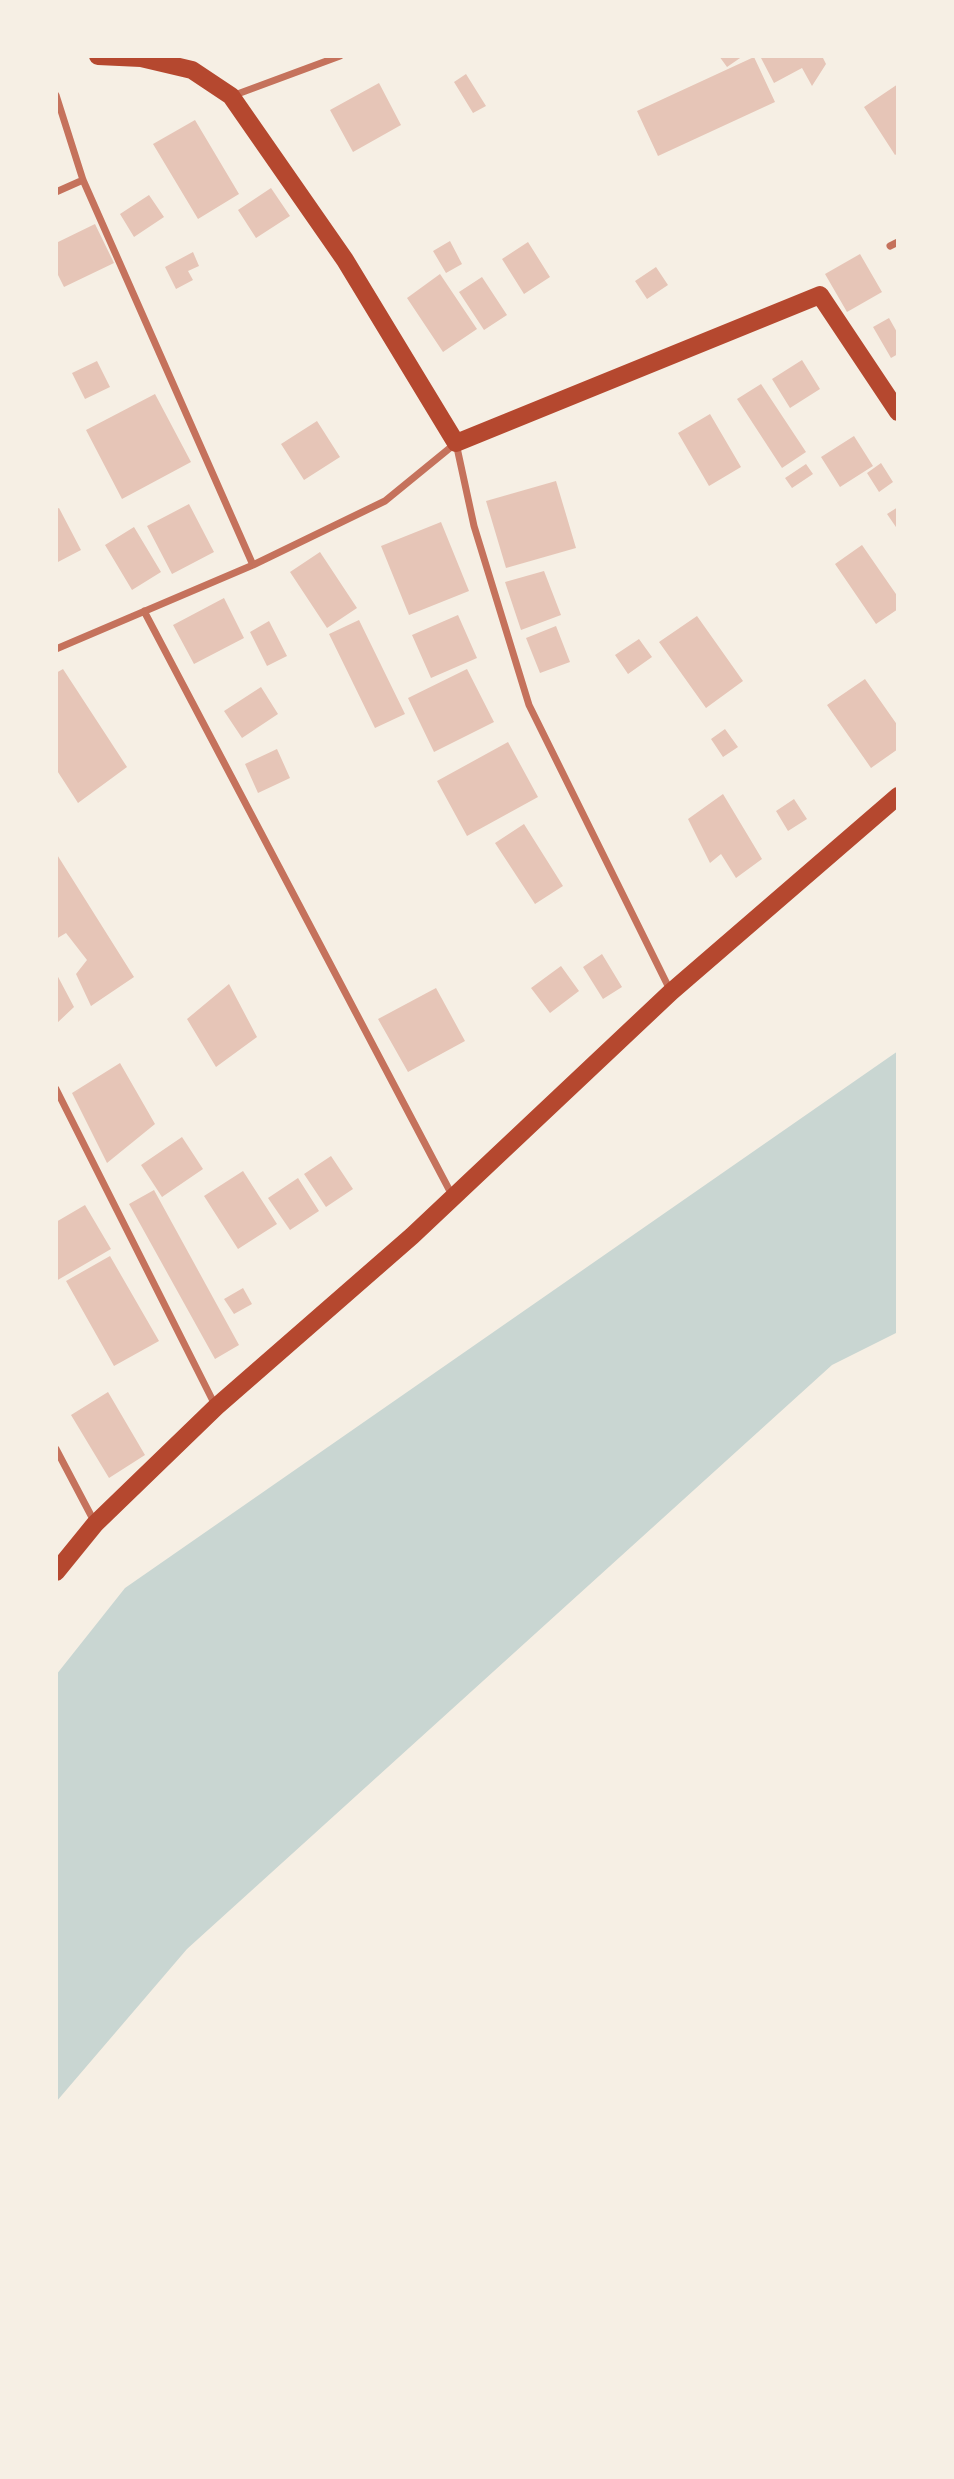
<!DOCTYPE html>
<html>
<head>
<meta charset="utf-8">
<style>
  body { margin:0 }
  #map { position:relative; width:954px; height:2479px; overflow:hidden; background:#f6efe4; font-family:Rubik,sans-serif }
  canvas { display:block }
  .frame { position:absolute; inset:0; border:58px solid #f6efe4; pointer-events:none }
</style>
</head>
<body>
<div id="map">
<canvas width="954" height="2479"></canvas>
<div class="frame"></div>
</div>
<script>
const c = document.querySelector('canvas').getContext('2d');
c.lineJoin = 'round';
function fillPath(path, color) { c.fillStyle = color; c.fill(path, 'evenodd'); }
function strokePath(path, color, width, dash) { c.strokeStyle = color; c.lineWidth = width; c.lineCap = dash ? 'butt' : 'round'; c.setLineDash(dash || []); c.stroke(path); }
fillPath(new Path2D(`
  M898,1051V1332L832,1365L187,1949L56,2102V1675L125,1588Z`), '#c9d6d2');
fillPath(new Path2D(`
  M719,56H743L727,67Z
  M760,56H822L826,64L812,86L802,68L774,83Z
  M754,57L775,102L658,156L637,111Z
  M466,74L486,106L473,113L454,82Z
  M379,83L401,125L353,152L330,110Z
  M898,84V153L895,155L864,107Z
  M195,120L239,194L198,219L153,144Z
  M271,188L290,216L256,238L238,210Z
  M149,195L164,217L134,237L120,214Z
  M95,224L114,263L64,287L56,271V243Z
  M450,241L462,264L446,273L433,251Z
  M528,242L550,277L524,294L502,259Z
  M193,252L199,266L188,271L193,280L176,289L165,267Z
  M860,254L882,292L847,312L825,274Z
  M656,267L668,285L647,299L635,281Z
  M440,274L477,329L443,352L407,298Z
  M482,277L507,315L484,330L459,292Z
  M889,318L898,334V354L891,358L873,327Z
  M802,360L820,389L790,408L772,379Z
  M97,361L110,387L85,399L72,373Z
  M761,384L806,452L782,468L737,399Z
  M155,394L191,462L122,499L86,430Z
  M710,414L741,467L709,486L678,433Z
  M317,421L340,457L304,480L281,444Z
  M854,436L873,466L840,487L821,457Z
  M881,463L893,482L879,492L867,473Z
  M806,464L813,474L792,488L785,478Z
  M556,481L576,548L506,568L486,501Z
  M189,504L214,552L172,574L147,526Z
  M898,507V530L887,514Z
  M59,508L81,550L56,563V509Z
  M441,522L469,591L409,615L381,546Z
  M134,527L161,572L132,590L105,545Z
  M862,545L898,597V609L876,624L835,564Z
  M320,552L357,608L327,628L290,572Z
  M544,571L561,615L521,630L505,582Z
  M224,598L244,638L194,664L173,625Z
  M458,615L477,658L431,678L412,635Z
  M697,616L743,681L706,708L659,642Z
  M359,620L405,714L375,728L329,634Z
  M269,621L287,656L267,666L250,632Z
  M556,626L570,662L540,673L526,638Z
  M639,639L652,657L628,674L615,655Z
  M63,669L127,767L78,803L56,769V673Z
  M467,669L494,722L434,752L408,698Z
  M865,679L898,726V749L871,768L827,705Z
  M261,687L278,714L242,738L224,711Z
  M725,729L738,747L723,757L711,739Z
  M508,742L538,797L467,836L437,781Z
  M277,749L290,778L258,793L245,764Z
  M723,794L762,859L736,878L721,854L710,863L688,819Z
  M794,799L807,819L788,831L776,811Z
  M524,824L563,886L535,904L495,843Z
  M56,853L134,977L91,1006L76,974L87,960L66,933L56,939Z
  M602,954L622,987L603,999L583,967Z
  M561,966L579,991L550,1013L531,988Z
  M56,973L74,1007L56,1024Z
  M229,984L257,1037L216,1067L187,1019Z
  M436,988L465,1041L408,1072L378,1019Z
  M120,1063L155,1124L107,1163L72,1093Z
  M182,1137L203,1169L162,1197L141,1165Z
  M331,1156L353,1189L326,1207L304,1174Z
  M243,1171L277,1224L238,1249L204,1196Z
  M298,1178L319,1211L290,1230L268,1198Z
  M154,1190L239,1345L215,1359L129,1204Z
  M85,1205L111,1249L56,1281V1222Z
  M110,1256L159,1341L114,1366L66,1281Z
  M243,1288L252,1304L234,1314L224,1299Z
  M108,1392L145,1455L109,1478L71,1415Z`), '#e6c5b7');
strokePath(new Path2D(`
  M56,95L83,180L253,565
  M232,96L340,56
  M56,192L83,180
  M890,246L898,242
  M144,611L452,1195
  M56,649L253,565L385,501L456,443L474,526L529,705L671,992
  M56,1089L216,1407
  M56,1449L95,1523`), '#c5725c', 7);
strokePath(new Path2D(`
  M98,56L141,58L192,70L231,96L345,260L456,443L820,295L898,412
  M56,1572L95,1524L216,1407L412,1236L671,992L898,796`), '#b5482f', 18);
</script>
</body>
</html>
